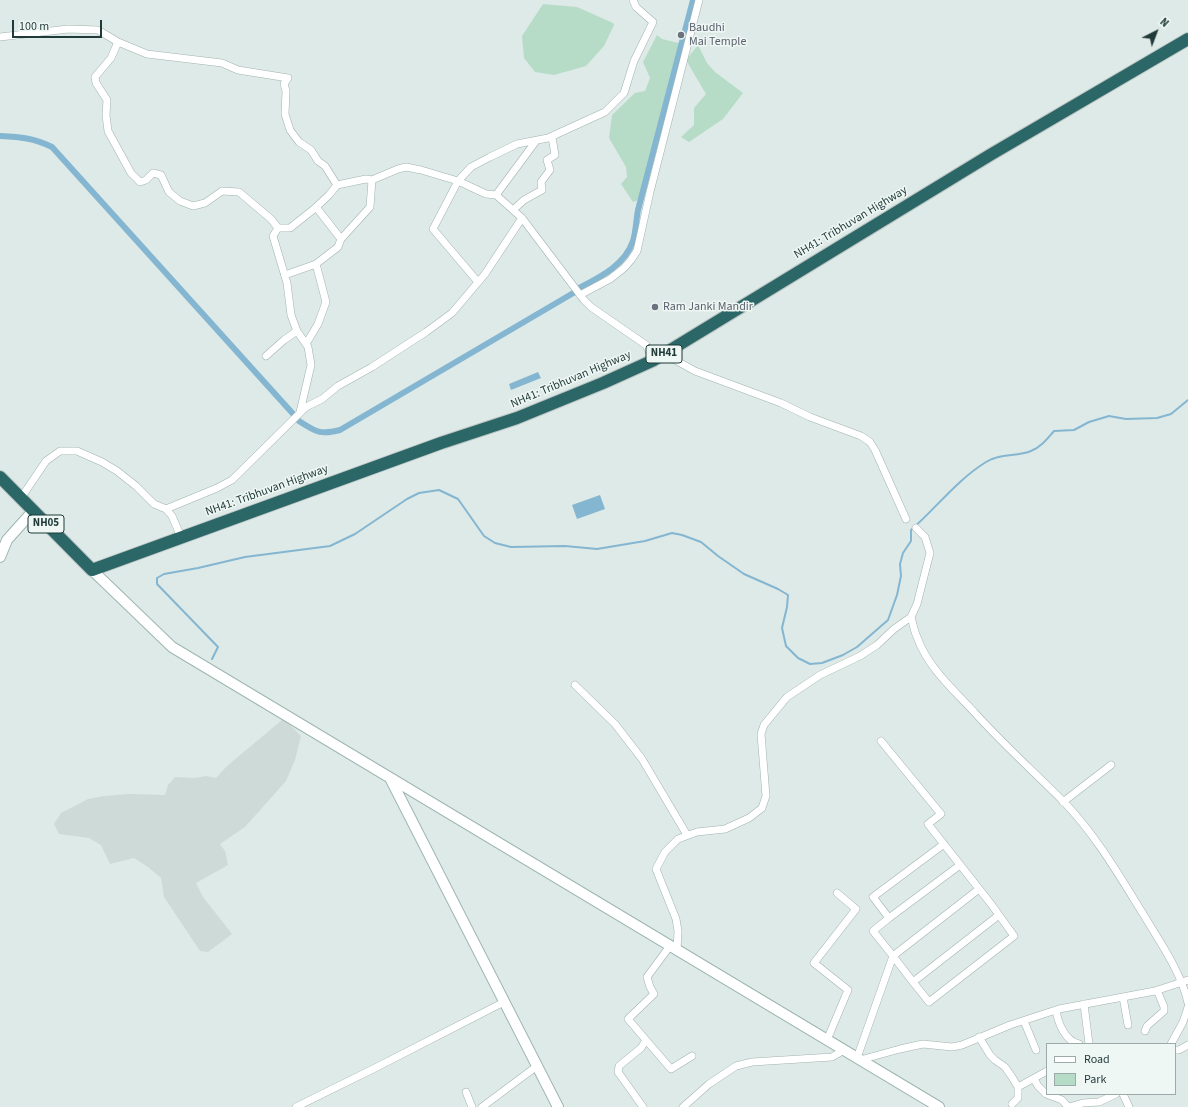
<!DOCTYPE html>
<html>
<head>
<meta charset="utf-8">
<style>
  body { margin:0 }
  #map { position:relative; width:1188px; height:1107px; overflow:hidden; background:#deeae7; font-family:"Source Sans 3",sans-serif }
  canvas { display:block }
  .legend { position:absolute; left:1046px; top:1043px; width:130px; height:52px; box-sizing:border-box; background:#eff7f4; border:1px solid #9caba9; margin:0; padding:5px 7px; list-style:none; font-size:12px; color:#1f3a38 }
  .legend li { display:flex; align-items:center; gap:8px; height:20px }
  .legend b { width:20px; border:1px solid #9caba9 }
  .north { position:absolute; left:1136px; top:12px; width:40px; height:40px; -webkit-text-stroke:3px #eff7f4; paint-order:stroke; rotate:42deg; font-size:11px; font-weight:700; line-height:16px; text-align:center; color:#1f3a38 }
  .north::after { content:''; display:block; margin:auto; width:14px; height:18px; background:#1f3a38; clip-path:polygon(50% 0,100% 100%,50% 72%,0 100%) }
  .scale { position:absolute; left:12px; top:20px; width:90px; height:18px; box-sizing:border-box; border:2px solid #1f3a38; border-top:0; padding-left:5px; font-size:12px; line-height:14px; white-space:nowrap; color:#1f3a38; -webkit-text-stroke:3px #eff7f4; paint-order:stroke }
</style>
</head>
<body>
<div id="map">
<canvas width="1188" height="1107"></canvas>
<ul class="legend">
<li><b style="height:5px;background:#fff"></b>Road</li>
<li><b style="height:11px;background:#b6dcc8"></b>Park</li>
</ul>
<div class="north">N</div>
<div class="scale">100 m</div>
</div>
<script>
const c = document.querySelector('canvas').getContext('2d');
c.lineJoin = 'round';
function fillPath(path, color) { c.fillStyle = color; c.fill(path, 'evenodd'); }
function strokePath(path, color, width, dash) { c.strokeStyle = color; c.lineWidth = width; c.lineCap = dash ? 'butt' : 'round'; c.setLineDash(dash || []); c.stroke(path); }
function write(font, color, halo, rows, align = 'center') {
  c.font = font + ' "Source Sans 3",sans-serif'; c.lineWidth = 3; c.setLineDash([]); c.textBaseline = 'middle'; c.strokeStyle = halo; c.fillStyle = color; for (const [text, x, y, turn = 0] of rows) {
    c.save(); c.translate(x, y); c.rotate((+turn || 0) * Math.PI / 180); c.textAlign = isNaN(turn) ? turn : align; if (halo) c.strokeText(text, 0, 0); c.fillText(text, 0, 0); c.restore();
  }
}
fillPath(new Path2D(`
  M282,720L287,722L301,736L295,760L286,781L245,827L220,844L225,851L228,865L196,883L203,897L232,934L208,952L200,951L164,897L161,878L148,867L134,858L110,864L101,845L89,838L59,834L54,824L61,813L88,799L104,796L129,794L165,795L168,785L175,777L195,778L206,776L216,778L227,766Z`), '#cddad7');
fillPath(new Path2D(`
  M543,4L577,7L613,23L614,25L604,46L586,66L554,75L535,72L524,58L522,36Z
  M657,35L662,39L683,44L644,198L633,202L621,184L627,177L626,167L609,138L612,115L635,93L645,91L650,78L643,62Z
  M698,45L707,63L715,72L743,93L723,119L689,142L681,137L694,125V108L706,94L686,60Z`), '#b6dcc8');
fillPath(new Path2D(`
  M538,372L541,378L511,390L509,384Z
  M600,495L605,509L577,519L572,505Z`), '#84b6d1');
strokePath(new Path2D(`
  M212,659L218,647L157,584V578L164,574L198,568L245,557L330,546L355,534L407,499L419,493L439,490L458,499L484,536L495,543L511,547L565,546L597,549L645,541L672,533L682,535L701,542L718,556L744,574L778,589L788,595L787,607L782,628L786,646L798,658L810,664L822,663L843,655L857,647L888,620L897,595L901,576L900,564L903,553L911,541V530C936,508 957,480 986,462C1000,453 1017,457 1031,451C1041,447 1047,439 1054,431L1074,430L1089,422L1109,416L1126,419L1157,418L1171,414L1188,400`), '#84b6d1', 2);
strokePath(new Path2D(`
  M0,136C20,137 34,138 52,147L295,416
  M579,288C600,277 625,265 633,241C636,232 636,220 638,210L693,0
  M299,421C316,432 320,435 340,430L575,292`), '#84b6d1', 6);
const street = new Path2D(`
  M0,37L68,29L98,30L118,42L147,54L222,63L238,70L288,78L284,84L286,91L285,114L290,130L299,142L311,150L318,161L325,166L337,185L366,179L372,180L398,169L406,167L421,170L458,181L486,194L496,195L522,218L584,300L591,307L646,345L654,360
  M118,42L111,58L95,77L96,83L107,100L106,115L108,131L131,173L140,182L146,180L153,173L161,175L169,192L180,201L193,206L205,203L222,191L239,192L271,219L278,228
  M496,195L536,141
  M316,207L341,239
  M513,210L524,200L542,190L541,182L550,170L547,160L555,155L552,137
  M285,275L316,264L338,247L341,239L370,207L372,180
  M478,282L433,229L458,181L471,167L490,157L517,144L548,138L605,112L624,93L634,61L653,22L636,7L633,0
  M580,295L610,279L624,268L631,260L637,251L650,192L699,0
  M306,344L318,324L326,302L316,264
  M668,352L675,360L695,371L781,403L810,417L861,436L870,442L875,450L906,519
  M266,356L284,340L297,331
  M300,412L311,365L308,347L297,331L291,315L287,283L273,236L278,228H290L314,209L329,195L337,185
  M21,498L46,461L60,451H77L102,462L117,471L136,486L154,504L166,509
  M181,537L172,516L166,509L217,488L232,480L306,407L322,399L338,386L372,367L426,332L452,313L485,274L522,218
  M911,617C913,623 914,631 917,637C928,668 954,690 975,713C1003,744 1034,772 1063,801C1096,835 1120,877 1145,917C1161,944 1181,972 1188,1003
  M575,685L615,724L642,759L687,835
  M881,741L941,814L928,824L991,904L999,915L913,982L893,956L979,889
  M1063,802L1111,765
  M944,844L873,897L889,918L960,865
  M677,950L678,931L676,919L656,869L665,852L678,839L697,832L725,829L749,818L762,808L766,796L761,734L764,725L787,697L820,675L860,656L877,645L894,629L911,617L917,604L930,553L925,537L916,528
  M913,982L929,1002L1014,936L999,915
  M1123,997L1128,1025
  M1084,1004L1089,1044
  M1056,1010C1058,1023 1065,1041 1079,1044
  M1024,1021L1036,1050
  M1145,1031L1147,1026L1164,1011V1007L1157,990
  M979,1037L990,1055L995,1060L1005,1067L1012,1077L1018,1087V1098L1012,1104
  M646,1040L671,1069L692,1056
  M827,1040L848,990L814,963L856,909L837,893
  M1171,1044L1183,1022L1188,1007
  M1175,1050H1179L1188,1045
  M857,1058L893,956L873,931L889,918
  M860,1060L900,1049L923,1044L952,1047L962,1045L1010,1025L1059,1009L1155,991L1188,980
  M1034,1079L1038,1086L1046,1094L1062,1100L1068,1107
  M1018,1087L1047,1071
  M466,1092L472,1107
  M1123,1094L1129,1107
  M296,1107L375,1068L504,1002
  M482,1107L537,1066
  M643,1107L618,1072L619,1066L641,1048L646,1040L628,1019L654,994L650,987L647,977L670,946
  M683,1107L709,1084L736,1066L752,1062L832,1057L844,1050
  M1069,1107L1083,1103L1099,1102L1116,1094`);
const secondary = new Path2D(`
  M0,557L7,540L33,511
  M92,570L172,647L939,1107
  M390,778L558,1107`);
const highway = new Path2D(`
  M0,477L92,570L441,443L517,418L603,383L654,360L990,155L1188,39`);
strokePath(street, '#a1b2af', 8);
strokePath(secondary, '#9db6b2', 12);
strokePath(highway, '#bcc4c3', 14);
strokePath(street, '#fff', 7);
strokePath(secondary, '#fff', 10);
strokePath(highway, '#2b6767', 12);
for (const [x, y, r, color] of [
  [681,35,4,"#6b7280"],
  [655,307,4,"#6b7280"]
]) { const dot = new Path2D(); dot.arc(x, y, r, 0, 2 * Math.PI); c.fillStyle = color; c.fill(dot); strokePath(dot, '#eff7f4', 1.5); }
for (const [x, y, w] of [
  [664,354,36],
  [46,524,36]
]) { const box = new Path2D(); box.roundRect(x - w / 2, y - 9, w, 18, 3); c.fillStyle = '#eff7f4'; c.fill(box); strokePath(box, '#1f3a38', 1); }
write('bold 11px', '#1f3a38', null, [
  ["NH41",664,354],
  ["NH05",46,524]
]);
write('12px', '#5b616d', '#eff7f4', [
  ["Baudhi",689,28],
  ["Mai Temple",689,42],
  ["Ram Janki Mandir",663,307]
], 'left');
write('12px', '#1f3a38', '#eff7f4', [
  ["NH41: Tribhuvan Highway",851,223,-31],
  ["NH41: Tribhuvan Highway",571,380,-23],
  ["NH41: Tribhuvan Highway",267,491,-20]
]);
</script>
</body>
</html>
